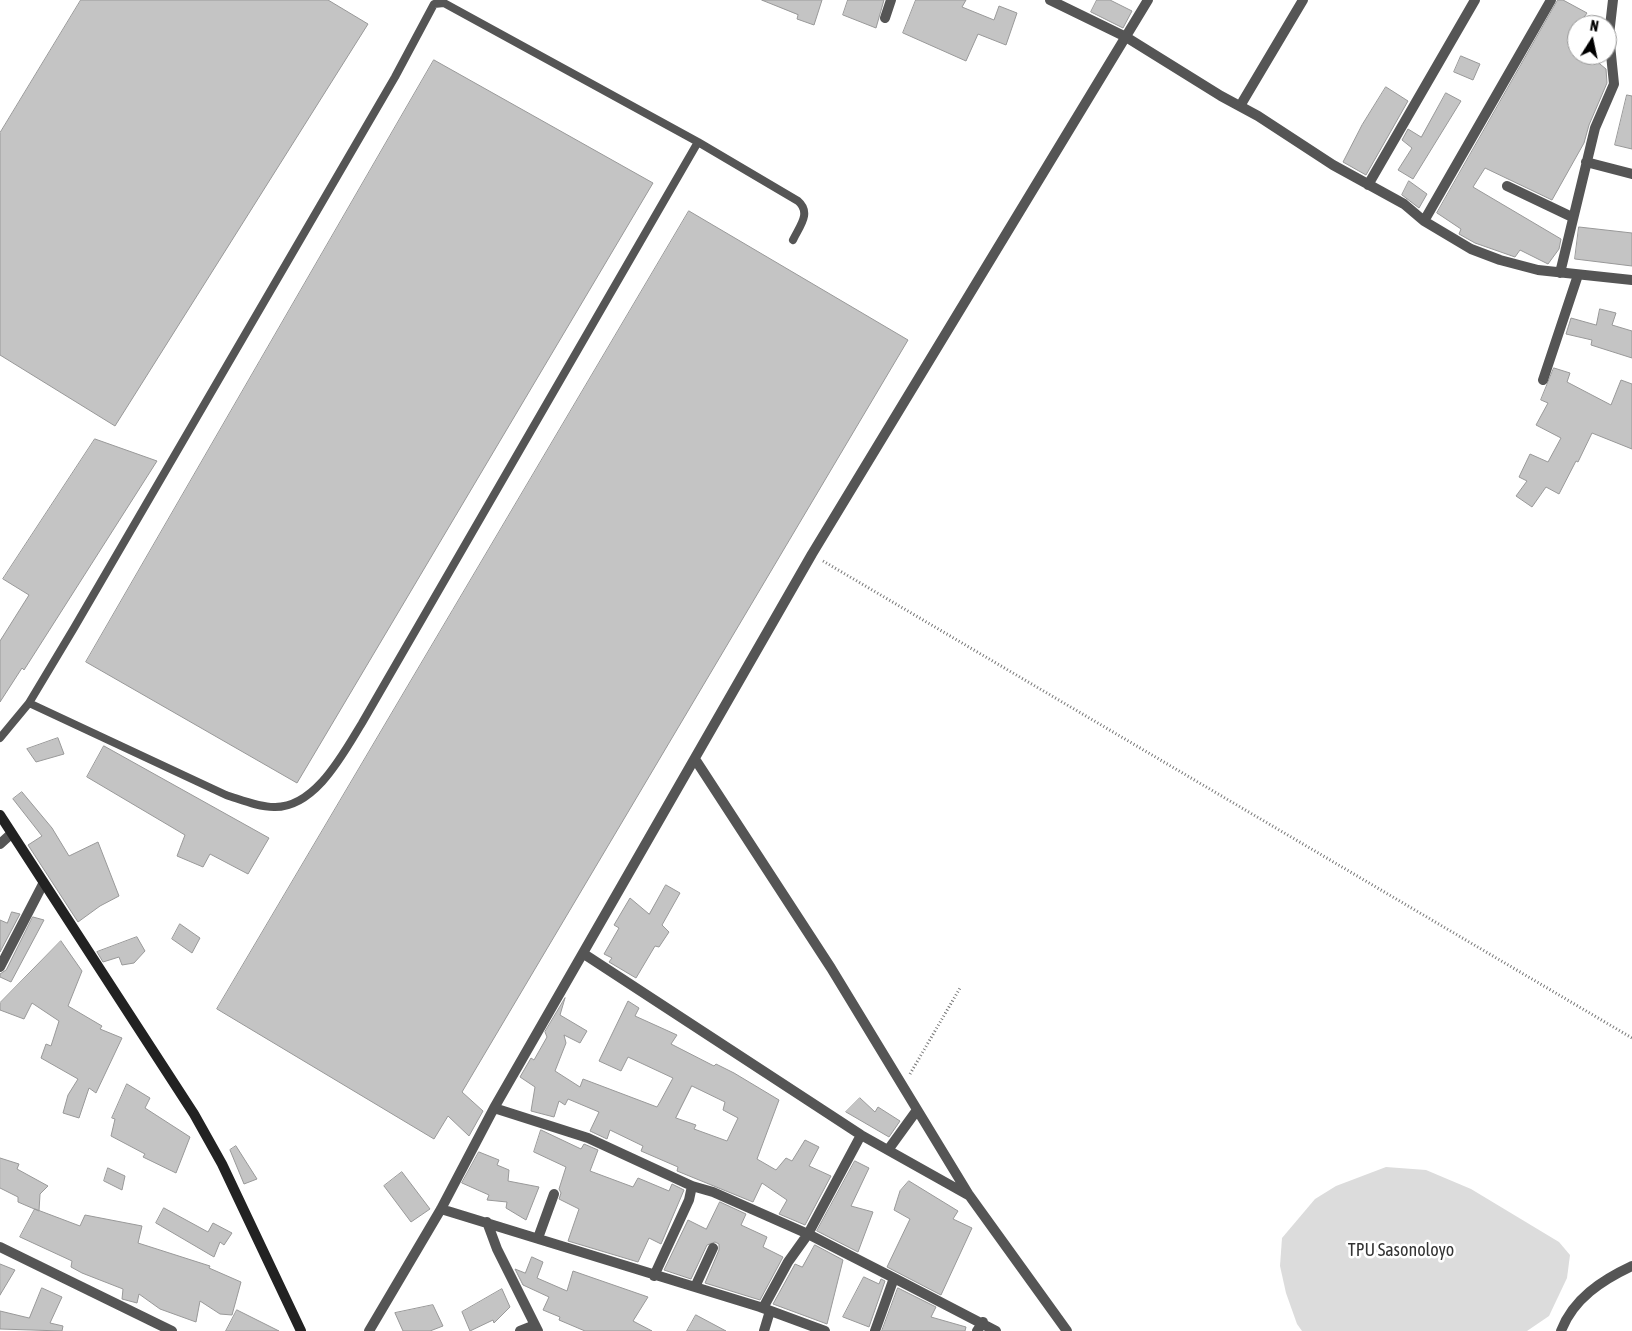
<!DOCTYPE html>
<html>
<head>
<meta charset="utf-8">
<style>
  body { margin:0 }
  #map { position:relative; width:1632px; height:1331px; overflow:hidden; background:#fff; font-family:"Asap Condensed",sans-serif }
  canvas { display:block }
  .north { position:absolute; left:1567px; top:15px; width:50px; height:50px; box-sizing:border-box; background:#fff; border:1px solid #999; border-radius:50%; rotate:10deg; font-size:14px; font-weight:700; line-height:20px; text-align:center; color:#000 }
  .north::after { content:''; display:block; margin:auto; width:18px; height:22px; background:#000; clip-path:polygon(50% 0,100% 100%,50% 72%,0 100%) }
</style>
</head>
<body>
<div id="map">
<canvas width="1632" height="1331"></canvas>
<div class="north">N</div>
</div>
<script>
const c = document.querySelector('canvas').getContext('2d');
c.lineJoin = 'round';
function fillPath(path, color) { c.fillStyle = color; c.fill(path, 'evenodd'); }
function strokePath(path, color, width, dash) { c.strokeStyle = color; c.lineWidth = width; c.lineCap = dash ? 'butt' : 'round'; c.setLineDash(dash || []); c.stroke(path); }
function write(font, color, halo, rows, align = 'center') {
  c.font = font + ' "Asap Condensed",sans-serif'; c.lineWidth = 5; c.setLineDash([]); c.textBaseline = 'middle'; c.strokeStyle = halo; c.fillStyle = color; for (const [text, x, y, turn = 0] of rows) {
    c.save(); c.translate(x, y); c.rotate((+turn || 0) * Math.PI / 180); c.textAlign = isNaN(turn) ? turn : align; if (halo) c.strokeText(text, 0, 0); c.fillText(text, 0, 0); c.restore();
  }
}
fillPath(new Path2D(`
  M1386,1167L1426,1170L1471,1189L1559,1242L1570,1255L1567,1278L1549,1316L1527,1331H1302L1297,1324L1286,1293L1280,1266L1282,1238L1315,1199L1336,1186Z`), '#dcdcdc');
const building = new Path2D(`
  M81,0H328L368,24L115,426L0,355V133Z
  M762,0H822L814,25L797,19L798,15Z
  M848,0H884L876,28L843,15Z
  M916,0H966L962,7L994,20L999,6L1017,13L1006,45L978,34L966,61L903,33Z
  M1097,0H1110L1132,11L1123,28L1091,12Z
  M1558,0H1563L1587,13L1571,36L1577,39V55H1589L1606,69L1607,83L1589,125L1584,143L1552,200L1485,168L1473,187L1561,239L1559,249L1548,264L1520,250L1515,257L1475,243L1459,234L1461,229L1437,213Z
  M1461,56L1480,64L1473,80L1454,72Z
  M434,60L653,183L297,783L86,662Z
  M1386,87L1408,101L1366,175L1343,162L1362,125Z
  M1446,93L1461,101L1413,179L1398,170L1412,148L1402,140L1408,129L1421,137Z
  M1627,95L1632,96V149L1615,145Z
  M1409,181L1427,194L1419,208L1402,195Z
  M689,211L908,340L462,1092L483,1111L469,1136L448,1116L434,1139L217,1009Z
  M1579,227L1632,233V266L1575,259Z
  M1600,309L1616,313L1612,325L1632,331V358L1591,345L1592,340L1566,334L1571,318L1596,325Z
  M1554,368L1570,373L1567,382L1611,405L1621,380L1632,384V449L1592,433L1578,462L1576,461L1559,494L1546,487L1532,507L1516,496L1527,481L1519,477L1530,454L1548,462L1561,438L1536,425L1548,403L1541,400Z
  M95,439L157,461L24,670L22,668L0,702V641L29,595L3,579Z
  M58,738L64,754L36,762L27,749Z
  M104,746L269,838L248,874L210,854L203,867L177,856L185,835L87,777Z
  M22,792L52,828L69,856L98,842L119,896L100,906L78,922L28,845L42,836L13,799Z
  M666,885L680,893L662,925L669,932L659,947L655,946L636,978L609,962L612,958L604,954L619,928L614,925L630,898L649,914Z
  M12,912L20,914L0,952V920L7,923Z
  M33,917L44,920L11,982L0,977V974L6,970Z
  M180,924L200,938L192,953L172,939Z
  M137,937L145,951L134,963L122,965L119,957L103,962L97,952Z
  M61,941L82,971L68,1006L102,1026L100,1029L122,1038L96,1093L89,1088L79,1118L63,1113L68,1095L78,1079L41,1058L46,1044L51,1046L59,1021L32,1003L24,1019L0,1010V1003Z
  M565,998L560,1015L587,1031L580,1043L564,1035L566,1043L555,1071L580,1087L583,1079L657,1107L660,1102L673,1078L628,1057L621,1071L599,1061L628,1001L639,1008L635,1016L677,1035L671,1044L714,1066L716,1064L734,1073L779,1100L757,1159L776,1170L786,1158L792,1161L805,1140L819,1147L809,1166L831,1176L805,1225L779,1214L787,1200L762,1183L753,1202L677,1171L678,1167L641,1151L643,1146L610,1130L607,1139L590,1131L599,1112L568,1099L565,1105L559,1101L554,1117L531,1111L535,1087L520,1077L531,1058L534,1060L547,1037L545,1032ZM692,1086L725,1102L723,1110L738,1118L727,1141L694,1129L696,1125L676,1118Z
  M127,1084L150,1098L145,1108L190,1137L176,1173L143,1157L145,1154L111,1136L115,1119L112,1118Z
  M860,1098L875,1112L878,1107L900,1121L889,1137L846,1112Z
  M541,1130L581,1149L584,1144L598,1150L590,1171L633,1187L638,1178L669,1191L672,1184L684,1190L661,1244L649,1238L638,1262L568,1241L579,1209L559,1199L561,1193L559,1189L566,1167L534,1152Z
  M236,1146L257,1179L244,1184L230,1150Z
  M479,1152L499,1160L497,1165L509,1170L508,1181L539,1187L526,1220L506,1208L507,1202L487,1200L489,1195L462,1183Z
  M0,1158L19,1164L17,1169L48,1186L40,1194L39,1211L18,1202V1197L0,1188Z
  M855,1161L869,1168L851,1206L873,1212L858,1252L817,1231Z
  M108,1168L125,1176L122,1190L104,1181Z
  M402,1172L430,1209L411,1222L384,1186Z
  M909,1181L958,1211L953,1219L972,1228L941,1295L887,1267L910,1219L894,1210L900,1191Z
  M720,1202L746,1214L741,1225L767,1237L763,1247L783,1257L760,1300L705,1283L719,1250V1244L715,1242L707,1245L691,1279L664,1270L688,1220L706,1229Z
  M164,1208L208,1232L213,1223L232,1233L224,1245L220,1242L214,1257L156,1223Z
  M35,1209L80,1226L85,1215L142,1226L138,1243L210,1266L209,1268L241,1282L232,1315L220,1314L200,1301L196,1322L160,1309L139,1294L137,1303L122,1299L123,1289L82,1273L71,1267L72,1261L20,1237Z
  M815,1245L843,1260L827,1324L773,1304L794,1266L795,1264L802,1267Z
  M532,1257L543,1262L537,1278L567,1291L573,1271L648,1297L633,1321L652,1331H585L559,1320L560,1317L543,1310L549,1297L523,1285L515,1269L525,1273Z
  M0,1264L15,1270L0,1295Z
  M864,1277L879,1284L881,1279L885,1281L869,1327L843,1317Z
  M42,1288L62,1297L50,1323L63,1326L62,1331L0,1329V1311L29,1318Z
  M898,1288L936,1307L931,1317L966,1327L965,1331H882Z
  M502,1289L510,1307L494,1323L493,1320L470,1331L462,1312Z
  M433,1305L443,1326L430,1331H403L395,1313Z
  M237,1310L279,1331H226Z
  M696,1315L726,1331H687Z`);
fillPath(building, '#c4c4c4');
strokePath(building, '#999', 1);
strokePath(new Path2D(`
  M823,561L1632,1038
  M910,1074L960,988`), '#777', 3, [1, 2.5]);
strokePath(new Path2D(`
  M29,703L226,795C242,800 258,807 274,807C315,808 343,754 362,723L698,142
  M0,738L29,703L74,628L395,77L434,4L444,3L698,142L798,201C812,213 799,227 793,240`), '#555', 8);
strokePath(new Path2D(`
  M1050,0L1126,37L1221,96L1258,116L1333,165L1404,204L1424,221L1471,249L1500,260L1538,270L1632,280
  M885,18L891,0
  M1240,106L1303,0
  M1586,162L1632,174
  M1368,185L1475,0
  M1507,186L1572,217
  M1424,221L1551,0
  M1560,273L1595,128L1614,84L1609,35L1613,0
  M1543,380L1578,275
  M695,759L831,968L969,1195L1067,1331
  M0,844L11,834
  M584,954L861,1135L968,1195
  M0,967L43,884
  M494,1108L588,1138L692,1186L713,1192L808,1234L894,1278L875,1331
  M888,1150L917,1110
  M441,1209L760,1307L825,1331
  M487,1222L497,1249L538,1331
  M538,1238L554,1194
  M0,1247L172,1331
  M654,1276L689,1200L692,1186
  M894,1278L996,1331
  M695,1287L713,1248
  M763,1308L788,1262L808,1234L861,1135
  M369,1331L441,1209L494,1108L812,554L1148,0
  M520,1331L535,1325
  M764,1331L770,1311
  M977,1331L983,1322
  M1561,1331C1573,1299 1602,1280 1632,1266`), '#555', 10);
strokePath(new Path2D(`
  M0,815L194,1114L222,1164L301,1331`), '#222', 10);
write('18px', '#333', '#fff', [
  ["TPU Sasonoloyo",1401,1250]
]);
</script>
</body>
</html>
